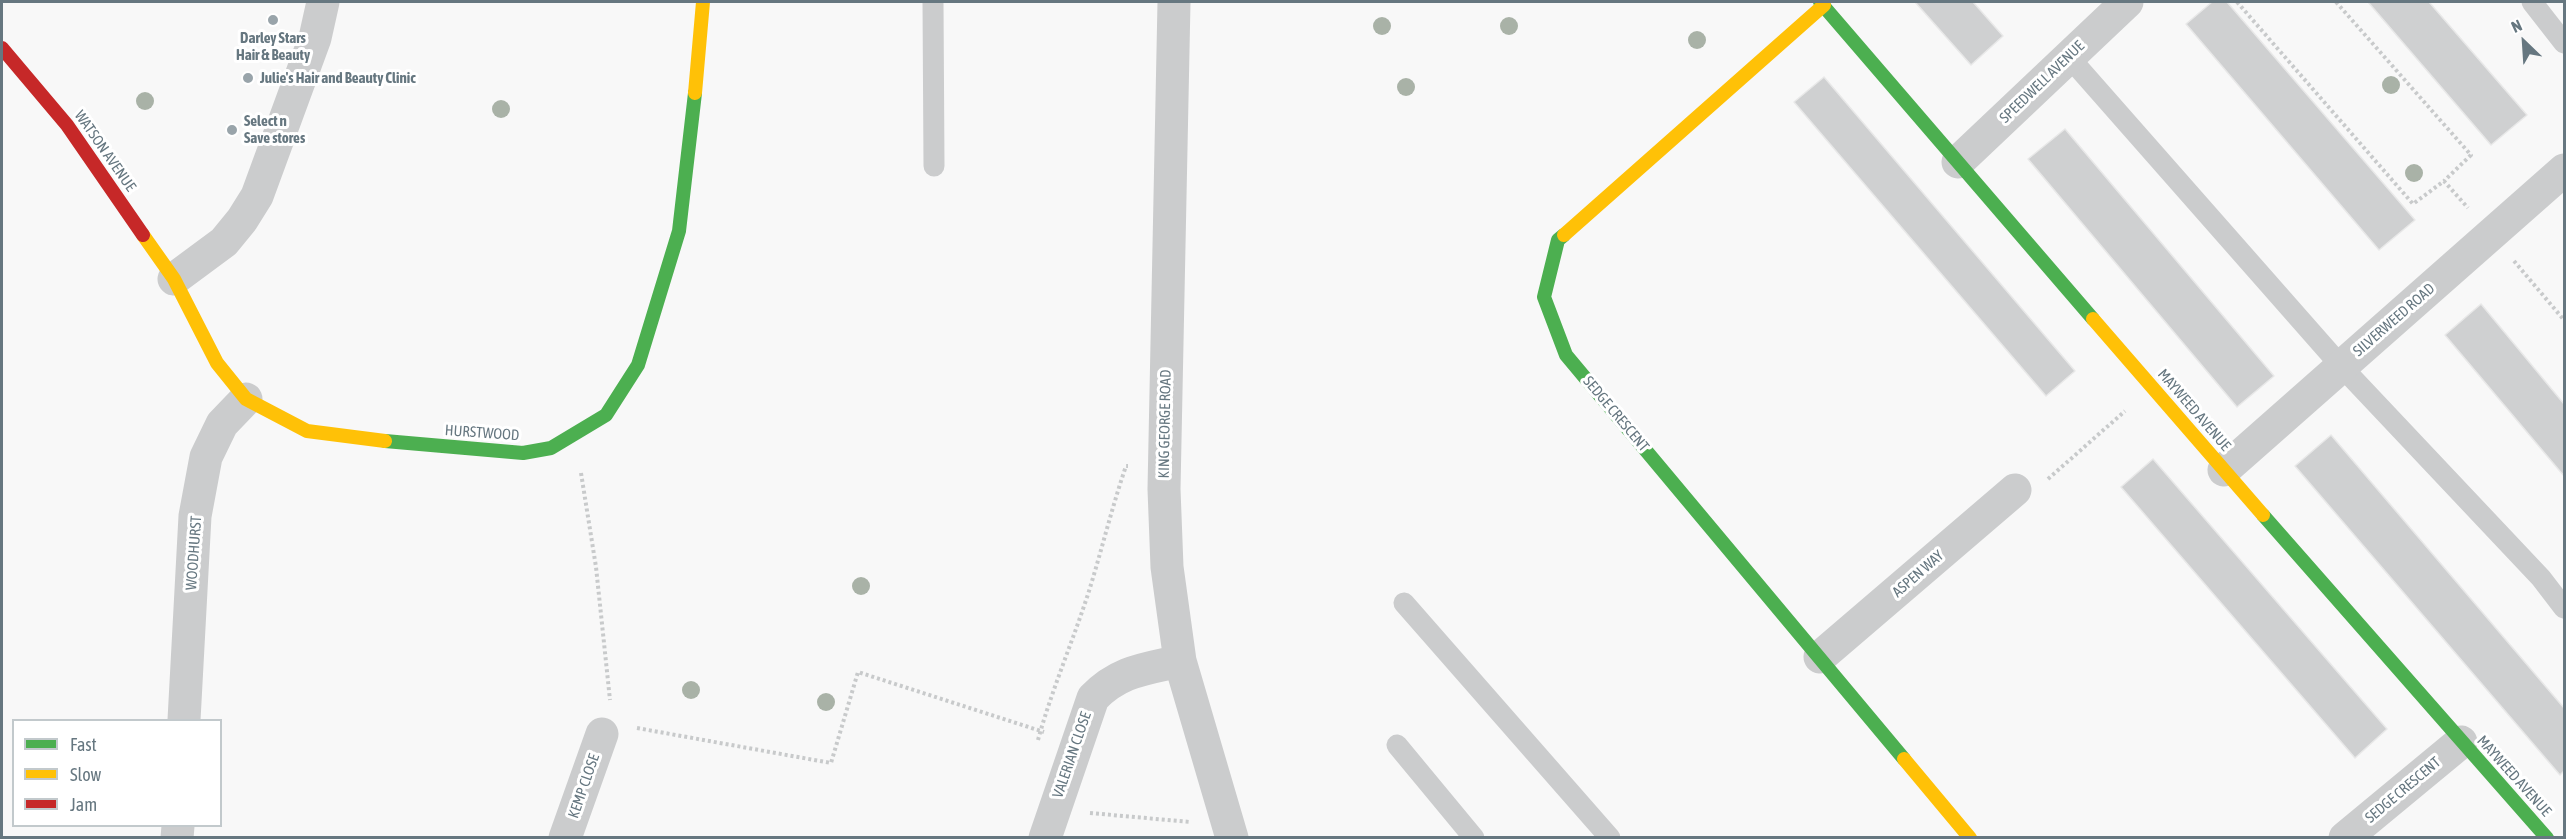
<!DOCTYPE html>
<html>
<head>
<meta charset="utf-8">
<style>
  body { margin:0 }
  #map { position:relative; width:2566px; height:839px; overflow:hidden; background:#f8f8f8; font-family:"Asap Condensed",sans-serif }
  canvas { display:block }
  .frame { position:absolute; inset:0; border:3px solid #667780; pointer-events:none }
  .legend { position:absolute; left:12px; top:719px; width:210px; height:108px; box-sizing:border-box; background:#fff; border:2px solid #c2c9cc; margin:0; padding:8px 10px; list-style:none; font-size:18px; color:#667780 }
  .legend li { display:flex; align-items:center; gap:12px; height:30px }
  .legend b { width:30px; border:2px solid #c2c9cc }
  .north { position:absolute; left:2494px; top:12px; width:60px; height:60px; -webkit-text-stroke:4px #fff; paint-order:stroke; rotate:335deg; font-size:16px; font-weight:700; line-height:24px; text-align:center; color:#667780 }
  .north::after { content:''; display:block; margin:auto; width:21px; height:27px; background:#667780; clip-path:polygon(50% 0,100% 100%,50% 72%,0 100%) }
</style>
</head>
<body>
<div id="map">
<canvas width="2566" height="839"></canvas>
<div class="frame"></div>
<ul class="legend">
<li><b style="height:8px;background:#4caf50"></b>Fast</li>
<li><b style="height:8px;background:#ffc107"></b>Slow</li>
<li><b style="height:8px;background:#c62828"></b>Jam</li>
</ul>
<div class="north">N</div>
</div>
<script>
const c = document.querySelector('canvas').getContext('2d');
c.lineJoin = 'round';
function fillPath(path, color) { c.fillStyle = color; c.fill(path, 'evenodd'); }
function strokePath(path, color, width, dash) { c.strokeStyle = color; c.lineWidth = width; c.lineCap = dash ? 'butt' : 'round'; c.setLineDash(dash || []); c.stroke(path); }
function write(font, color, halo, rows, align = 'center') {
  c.font = font + ' "Asap Condensed",sans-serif'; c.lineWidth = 6; c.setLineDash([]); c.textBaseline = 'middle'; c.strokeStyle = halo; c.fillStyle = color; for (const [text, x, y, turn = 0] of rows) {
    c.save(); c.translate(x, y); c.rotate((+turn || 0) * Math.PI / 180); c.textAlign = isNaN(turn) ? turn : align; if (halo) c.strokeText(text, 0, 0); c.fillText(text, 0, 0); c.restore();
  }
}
const building = new Path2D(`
  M1915,2H1973L2003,36L1971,65Z
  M2212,2H2227L2415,220L2379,250L2186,24Z
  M2368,2H2429L2527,115L2491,145Z
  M1824,77L2075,371L2046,396L1794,102Z
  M2065,129L2274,376L2237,407L2028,159Z
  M2481,304L2564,404V476L2445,335Z
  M2331,435L2564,708V771L2560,775L2295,466Z
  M2153,459L2387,729L2355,758L2121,487Z`);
fillPath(building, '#cfd0d1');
strokePath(building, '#e8e8e8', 1.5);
strokePath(new Path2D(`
  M2237,2L2413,204L2444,181L2468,208
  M2336,2L2471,155L2444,181
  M2514,261L2564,320
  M581,473L596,567L610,700
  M2048,479L2125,411
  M637,728L831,763L858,672L1044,732
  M1038,740C1052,689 1073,641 1089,591C1102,549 1112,507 1126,466H1128
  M1090,813L1190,822`), '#c8cacb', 4, [3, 3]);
strokePath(new Path2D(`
  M933,2L934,166
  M2532,2L2564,43
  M2069,57L2341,366L2541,578L2564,608
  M1404,603L1610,838
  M1397,745L1474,838`), '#cbcccd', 21);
strokePath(new Path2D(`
  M1174,2L1164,489L1167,567L1180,661L1232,838
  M1958,162L2127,2
  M174,279L224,242L242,220L257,196L315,38L323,2
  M2224,470L2564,170
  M1820,657L2015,490
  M184,720L195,516L206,457L222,424L246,399
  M177,838L178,826
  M565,838L602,734
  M1045,838L1093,698C1119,671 1145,669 1180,661
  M2345,838L2461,742`), '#cbcccd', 33);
strokePath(new Path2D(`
  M1820,2L2093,319
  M1564,235L1558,240L1544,297L1566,355L1904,759
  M385,441L523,453L551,448L606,415L638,365L679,231L695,93
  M2263,515L2547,838`), '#4caf50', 14);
strokePath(new Path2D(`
  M695,93L703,2
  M143,235L174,279L217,363L246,399L307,431L385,441
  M1564,235L1824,5
  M2093,319L2263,515
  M1904,759L1970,838`), '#ffc107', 14);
strokePath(new Path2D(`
  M2,48L67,125L143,235`), '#c62828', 14);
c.fillStyle = '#a9b2a7';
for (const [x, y] of [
  [1382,26],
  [1509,26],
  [1697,40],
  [2391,85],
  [1406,87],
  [145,101],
  [501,109],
  [2414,173],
  [861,586],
  [691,690],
  [826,702]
]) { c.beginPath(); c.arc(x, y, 9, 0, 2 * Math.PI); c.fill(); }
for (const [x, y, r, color] of [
  [273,20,6,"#99a4aa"],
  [248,78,6,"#99a4aa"],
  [232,130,6,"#99a4aa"]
]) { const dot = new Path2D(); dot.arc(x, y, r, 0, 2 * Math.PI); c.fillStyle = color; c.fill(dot); strokePath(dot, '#fff', 2); }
write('bold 15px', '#667780', '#fff', [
  ["Darley Stars",273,38,"center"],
  ["Hair & Beauty",273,55,"center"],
  ["Julie's Hair and Beauty Clinic",260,78],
  ["Select n",244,121],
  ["Save stores",244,138]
], 'left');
write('15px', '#667780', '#fff', [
  ["SPEEDWELL AVENUE",2042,82,-44],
  ["WATSON AVENUE",105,151,55],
  ["SILVERWEED ROAD",2394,320,-41],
  ["MAYWEED AVENUE",2194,410,49],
  ["SEDGE CRESCENT",1616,414,50],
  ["KING GEORGE ROAD",1165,424,-89],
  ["HURSTWOOD",482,433,4],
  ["WOODHURST",194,553,-86],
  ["ASPEN WAY",1918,574,-41],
  ["VALERIAN CLOSE",1072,755,-71],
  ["MAYWEED AVENUE",2514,776,48],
  ["KEMP CLOSE",584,786,-71],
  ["SEDGE CRESCENT",2403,790,-40]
]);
</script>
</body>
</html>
